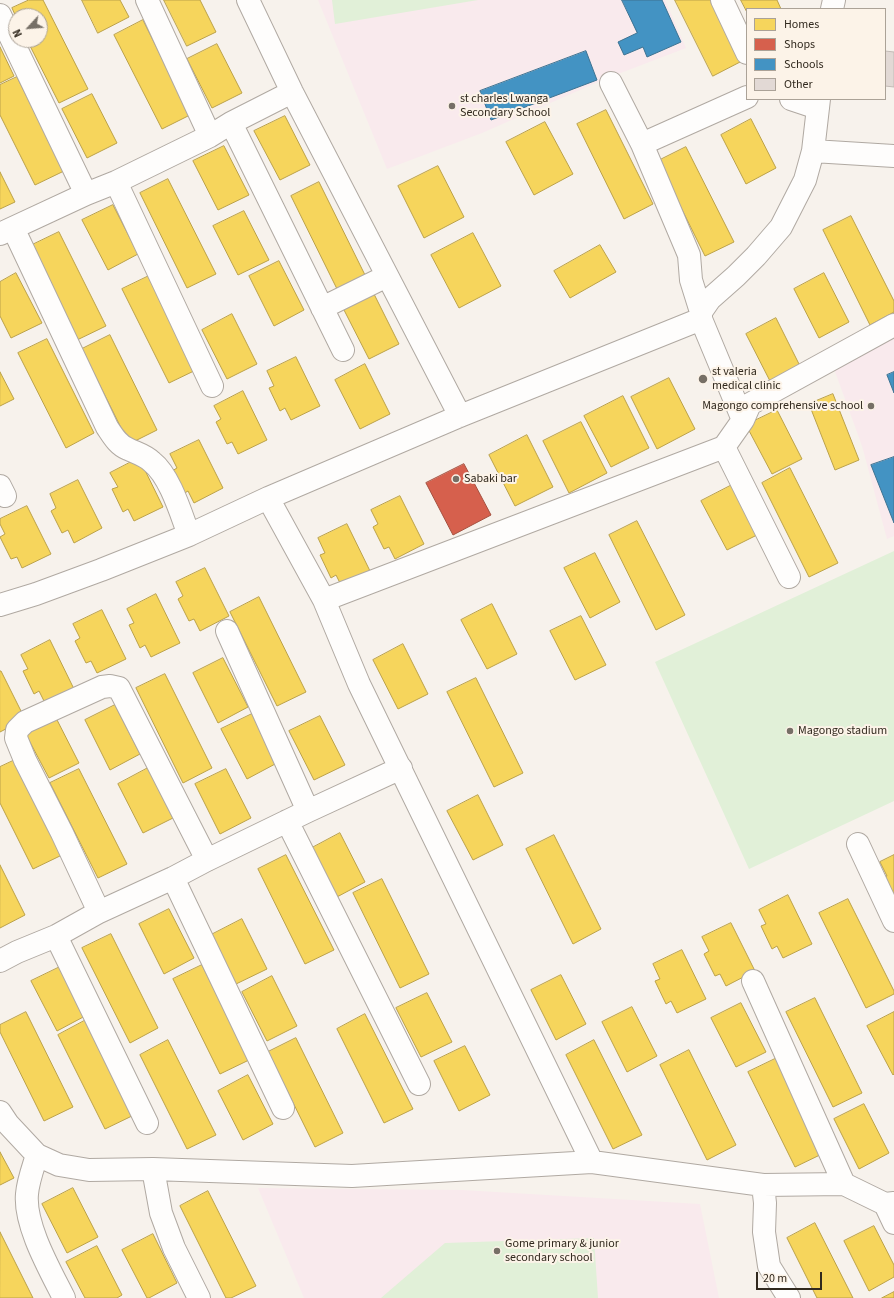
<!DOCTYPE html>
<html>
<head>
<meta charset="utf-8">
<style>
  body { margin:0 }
  #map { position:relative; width:894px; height:1298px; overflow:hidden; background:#f7f2ec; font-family:"Source Sans 3",sans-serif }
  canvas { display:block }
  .legend { position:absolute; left:746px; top:8px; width:140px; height:92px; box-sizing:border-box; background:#fcf3e8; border:1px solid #aba297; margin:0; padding:5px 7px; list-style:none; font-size:12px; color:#31291e }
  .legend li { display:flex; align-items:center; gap:8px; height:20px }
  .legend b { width:20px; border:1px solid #aba297 }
  .north { position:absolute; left:8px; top:8px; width:40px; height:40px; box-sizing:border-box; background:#fcf3e8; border:1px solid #aba297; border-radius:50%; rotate:244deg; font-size:11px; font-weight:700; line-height:16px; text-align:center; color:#31291e }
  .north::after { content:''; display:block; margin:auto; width:14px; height:18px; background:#766f66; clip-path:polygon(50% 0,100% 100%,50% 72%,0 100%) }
  .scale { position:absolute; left:756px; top:1272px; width:66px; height:18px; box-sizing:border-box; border:2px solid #31291e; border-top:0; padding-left:5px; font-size:12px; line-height:14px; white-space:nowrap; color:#31291e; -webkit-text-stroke:3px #fcf3e8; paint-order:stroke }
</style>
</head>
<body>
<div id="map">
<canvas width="894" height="1298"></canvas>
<ul class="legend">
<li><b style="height:11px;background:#f6d55c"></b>Homes</li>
<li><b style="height:11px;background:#d6604d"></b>Shops</li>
<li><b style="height:11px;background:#4393c3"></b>Schools</li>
<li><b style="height:11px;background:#e2d9d5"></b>Other</li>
</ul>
<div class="north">N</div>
<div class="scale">20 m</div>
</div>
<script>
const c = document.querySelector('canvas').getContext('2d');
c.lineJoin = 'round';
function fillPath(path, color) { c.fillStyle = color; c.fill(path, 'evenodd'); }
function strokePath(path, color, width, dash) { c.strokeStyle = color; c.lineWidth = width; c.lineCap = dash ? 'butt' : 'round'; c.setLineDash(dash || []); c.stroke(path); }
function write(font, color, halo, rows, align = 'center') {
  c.font = font + ' "Source Sans 3",sans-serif'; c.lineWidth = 4; c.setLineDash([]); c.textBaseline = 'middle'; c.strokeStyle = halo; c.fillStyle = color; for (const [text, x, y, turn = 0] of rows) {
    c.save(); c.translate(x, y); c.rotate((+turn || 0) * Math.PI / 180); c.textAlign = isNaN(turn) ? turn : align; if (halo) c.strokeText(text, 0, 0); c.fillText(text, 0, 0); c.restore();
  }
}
fillPath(new Path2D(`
  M318,0H665L686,48L605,79L482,133L387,169Z
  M894,339V536L887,539L862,446L833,366Z
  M258,1188L462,1190L700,1204L719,1298H304Z`), '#f9eaed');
fillPath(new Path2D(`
  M332,0H478L335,24Z
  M894,551V801L749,869L655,662Z
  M594,1238L598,1298H381L445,1243Z`), '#e1f0d8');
const homes = new Path2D(`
  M29,0H43L88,89L59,103L27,40H40V16L16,17L12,8Z
  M82,0H120L129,17L98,33Z
  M164,0H200L216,32L187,46Z
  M675,0H711L742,61L713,76Z
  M741,0H777L781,9H747V12Z
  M143,20L190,115L162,129L114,35Z
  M217,44L242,93L212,108L187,59Z
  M0,47L14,76L0,83Z
  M17,77L64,171L35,185L0,115V85Z
  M92,94L117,143L87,158L62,109Z
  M606,110L653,204L624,219L577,124Z
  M285,116L310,165L280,180L254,131Z
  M751,119L776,168L746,184L721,135Z
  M545,122L573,174L534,195L506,142Z
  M224,146L249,195L218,210L193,161Z
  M686,147L734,242L705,256L658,161Z
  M438,166L464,217L424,238L398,186Z
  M0,172L15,202L0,209Z
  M168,179L216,274L187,288L140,193Z
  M319,182L366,277L338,291L291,196Z
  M113,205L138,254L108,270L82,220Z
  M244,211L269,260L238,275L213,226Z
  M851,216L894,301V312L870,325L823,230Z
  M59,232L106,326L77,340L30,246Z
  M473,233L501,286L459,308L431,255Z
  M600,245L616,272L570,298L554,271Z
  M279,261L304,310L274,326L249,276Z
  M16,273L42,323L11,338L0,316V282Z
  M824,273L849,322L819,338L794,289Z
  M151,275L198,369L169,383L122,289Z
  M374,294L399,344L369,359L344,310Z
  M232,314L257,364L227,379L202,330Z
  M776,318L801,368L771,383L746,334Z
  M110,335L157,430L129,444L82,349Z
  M47,339L94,433L66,448L18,353Z
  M296,357L320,406L291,420L285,408L280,411L269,388L274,386L267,371Z
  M365,364L390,414L360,429L335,380Z
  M0,372L14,399L0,406Z
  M669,378L695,429L657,449L631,397Z
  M243,391L267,440L238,454L232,442L227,444L216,422L221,419L214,406Z
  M833,394L859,460L835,470L809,404Z
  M623,396L649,448L611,467L584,416Z
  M777,410L802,459L772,474L746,425Z
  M581,422L607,473L569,493L543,441Z
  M527,435L553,487L515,506L489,455Z
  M199,440L223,488L194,503L188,491L183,494L172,471L177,468L170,454Z
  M139,458L163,507L134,521L128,509L123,512L112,489L118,487L110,473Z
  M790,468L838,563L809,577L762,483Z
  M78,480L102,528L74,543L68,530L62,533L51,511L56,508L50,494Z
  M732,485L757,535L727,550L701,501Z
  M400,496L424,544L395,559L389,547L384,549L373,527L378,524L371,510Z
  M27,506L51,554L22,568L17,557L11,559L0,537L5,534L0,524V519Z
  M637,521L685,615L656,630L609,535Z
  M347,524L371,573L342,587L336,575L331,578L320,555L325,553L318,538Z
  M595,553L620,602L590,618L564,568Z
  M205,568L229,616L200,631L194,619L189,621L178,599L183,596L176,582Z
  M156,594L180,643L151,657L145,645L140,648L129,625L134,623L127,609Z
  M259,597L306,692L277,706L230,612Z
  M492,604L517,654L487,669L461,620Z
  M102,610L126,659L97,673L91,661L86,663L75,641L80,638L73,624Z
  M581,616L606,665L575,680L550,631Z
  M50,640L74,689L45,703L39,691L34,694L23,671L28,669L21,655Z
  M403,644L428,694L398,709L373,660Z
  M223,658L248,707L218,723L193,673Z
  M0,671H1L25,719L0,732Z
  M165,674L212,768L183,783L136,688Z
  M476,678L523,773L494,787L447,692Z
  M115,705L140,754L110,770L85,720Z
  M54,714L79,763L49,778L23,729Z
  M252,714L277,763L247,779L221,729Z
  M320,716L345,765L314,780L289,731Z
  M15,760L62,855L33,869L0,803V767Z
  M148,768L173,818L143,833L118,784Z
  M79,769L127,864L98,878L50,783Z
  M226,769L251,818L220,834L195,784Z
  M478,795L503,845L473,860L447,811Z
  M340,833L365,882L335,898L310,849Z
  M554,835L601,929L573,944L526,849Z
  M286,855L334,950L305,964L258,869Z
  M894,855V901L881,879L887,876L880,862Z
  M0,865L25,915L0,928Z
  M382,879L429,974L400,988L353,893Z
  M788,895L812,944L783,958L777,946L772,949L761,926L766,924L759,910Z
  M848,899L894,991V994L866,1008L819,913Z
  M169,909L194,958L164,974L139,924Z
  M242,919L267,969L236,984L211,935Z
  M731,923L755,971L726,986L720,974L715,976L704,954L709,951L702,937Z
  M111,934L158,1028L130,1043L82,948Z
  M682,950L706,999L677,1013L671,1001L666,1004L655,981L660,979L653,964Z
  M202,965L249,1060L220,1074L173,979Z
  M62,966L87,1015L57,1031L31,981Z
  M561,975L586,1024L556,1040L531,990Z
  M272,976L297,1026L267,1041L242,992Z
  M427,993L452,1042L421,1057L396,1008Z
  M815,998L862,1093L833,1107L786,1012Z
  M741,1003L766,1052L736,1067L711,1018Z
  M632,1007L657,1056L627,1072L602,1022Z
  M26,1012L73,1107L44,1121L0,1032V1025Z
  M894,1012V1074L893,1075L867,1026Z
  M365,1014L413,1109L384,1123L337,1029Z
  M86,1020L134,1115L105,1129L58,1035Z
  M296,1038L343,1133L315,1147L268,1052Z
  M168,1040L216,1135L187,1149L140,1055Z
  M594,1040L642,1135L613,1149L566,1055Z
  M465,1046L490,1095L459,1111L434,1061Z
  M689,1050L736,1145L707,1160L660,1065Z
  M777,1058L824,1153L795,1167L748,1072Z
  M248,1075L273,1124L243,1140L218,1091Z
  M864,1104L889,1153L859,1169L834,1119Z
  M0,1152L14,1178L0,1185Z
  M73,1188L98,1237L67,1253L42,1204Z
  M208,1191L256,1286L231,1298H226L180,1206Z
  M815,1223L853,1298H817L787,1238Z
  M874,1226L894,1265V1277L869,1291L844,1241Z
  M0,1232L33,1298H0Z
  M153,1234L177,1283L149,1298H147L122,1250Z
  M97,1246L122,1295L117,1298H85L66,1262Z
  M894,1292V1298H882Z`);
fillPath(homes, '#f6d55c');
strokePath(homes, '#bba149', 1);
const shops = new Path2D(`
  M464,464L491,515L453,535L426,483Z`);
fillPath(shops, '#d6604d');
strokePath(shops, '#a4503f', 1);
const schools = new Path2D(`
  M622,0H662L681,42L647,57L643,47L624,55L618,42L637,33Z
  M586,51L597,80L491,120L480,91Z
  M894,372V393L887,375Z
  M894,457V523L871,465Z`);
fillPath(schools, '#4393c3');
strokePath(schools, '#3e7392', 1);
const building = new Path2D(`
  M885,51L894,52V87L885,86Z`);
fillPath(building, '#e2d9d5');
strokePath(building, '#c3bab6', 1);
const minor = new Path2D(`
  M147,0L210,136
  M248,0L292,92L460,416
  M722,0L747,53
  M832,9L834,0
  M0,15L86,194
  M611,83L642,144L689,255L691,280L701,312
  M791,99L818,108
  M231,123L343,350
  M642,144L747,97
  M813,151L894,156
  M116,182L212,386
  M13,228L107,427C113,436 118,445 128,449C136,453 145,455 152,462C170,476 181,514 189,535
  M0,234L86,194L116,182L210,136L231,123L292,92
  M322,308L387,276
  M701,319L743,420L724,447L789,577
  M743,420L750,404L894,325
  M0,486L5,496
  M268,498L324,600L359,684L592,1162
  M324,600L724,447
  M0,605L36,594L101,570L189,535L268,498L460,416L701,319V312L710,299L736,276L756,256L781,227L805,180L813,151L819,99
  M227,631L308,811
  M287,821L419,1084
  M858,844L894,921
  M173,878L283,1108
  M99,912L62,833L25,760L16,738L17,730L25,722L102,687L110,686L119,688L207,860
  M56,936L147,1123
  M0,961L17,952L56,936L99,912L173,878L207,860L308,811L401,768
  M753,981L844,1184
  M0,1112L8,1124L37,1155L59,1165L89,1170L153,1169L352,1176L592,1162L763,1185L844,1184L885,1204L894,1203
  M37,1155C33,1168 28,1181 27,1194C24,1225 50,1270 64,1298
  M153,1169L161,1213L174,1248L199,1298
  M763,1185L765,1203L764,1232L769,1266L789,1298
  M885,1204L894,1223`);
strokePath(minor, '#b0a9a2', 24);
strokePath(minor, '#fefdfc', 22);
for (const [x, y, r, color] of [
  [452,106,4,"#766f66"],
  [703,379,5,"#766f66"],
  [871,406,4,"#766f66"],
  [456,479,4,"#766f66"],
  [790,731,4,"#766f66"],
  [497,1251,4,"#766f66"]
]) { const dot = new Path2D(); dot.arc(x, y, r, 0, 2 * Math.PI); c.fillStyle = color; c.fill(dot); strokePath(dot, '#fcf3e8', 1.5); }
write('12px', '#31291e', '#fcf3e8', [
  ["st charles Lwanga",460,99],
  ["Secondary School",460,113],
  ["st valeria",712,372],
  ["medical clinic",712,386],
  ["Magongo comprehensive school",863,406,"right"],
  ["Sabaki bar",464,479],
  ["Magongo stadium",798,731],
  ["Gome primary & junior",505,1244],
  ["secondary school",505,1258]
], 'left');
</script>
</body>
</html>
